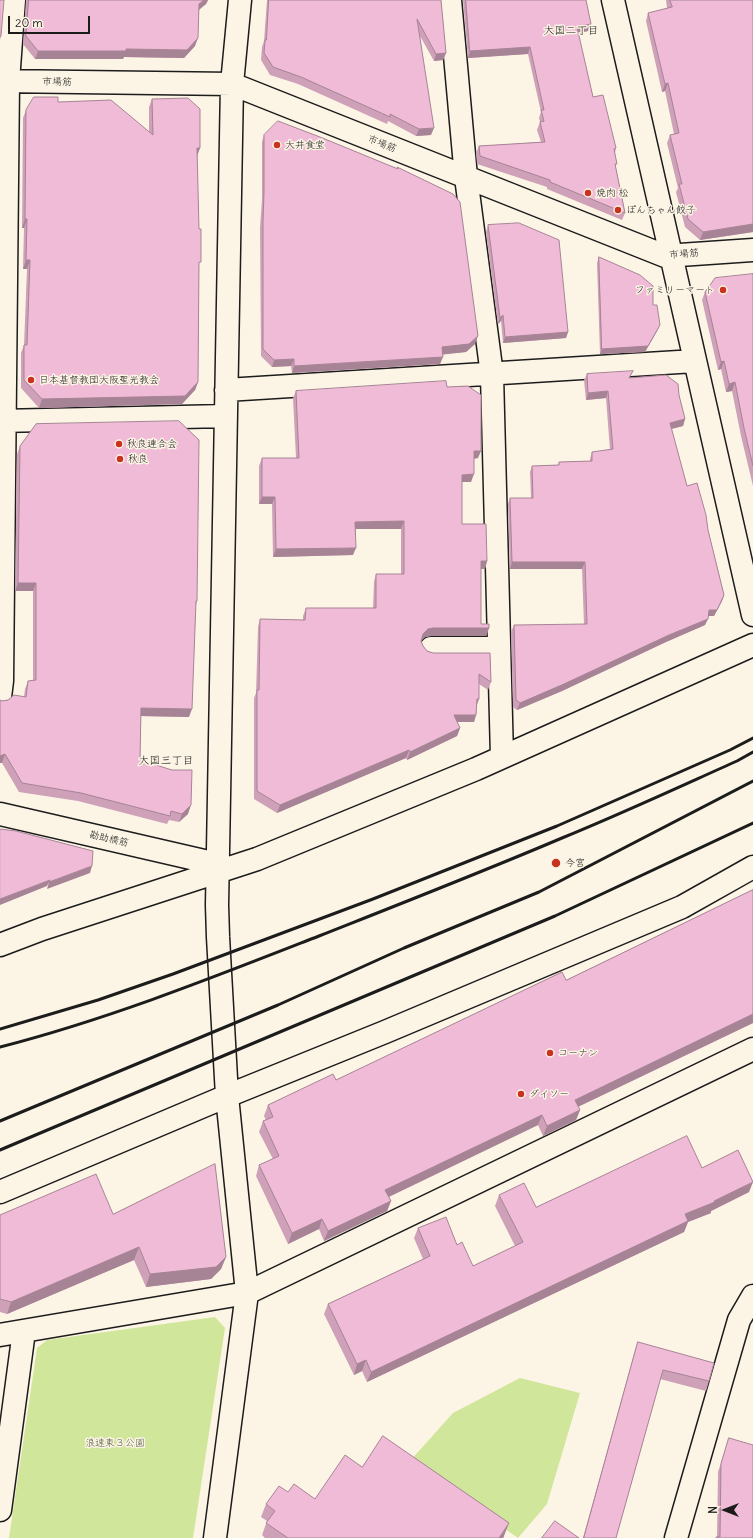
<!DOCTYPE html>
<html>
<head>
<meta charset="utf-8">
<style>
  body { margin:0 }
  #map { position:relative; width:753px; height:1538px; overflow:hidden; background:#fcf5e5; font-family:Delius,sans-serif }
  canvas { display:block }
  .north { position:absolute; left:705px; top:1490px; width:40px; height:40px; -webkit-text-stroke:3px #fcf5e5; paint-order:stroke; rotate:270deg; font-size:11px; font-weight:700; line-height:16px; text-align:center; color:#1c1c1c }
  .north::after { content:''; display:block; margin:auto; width:14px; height:18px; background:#1c1c1c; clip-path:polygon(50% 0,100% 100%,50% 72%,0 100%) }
  .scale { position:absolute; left:8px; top:16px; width:82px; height:18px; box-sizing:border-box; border:2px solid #1c1c1c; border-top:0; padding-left:5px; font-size:12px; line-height:14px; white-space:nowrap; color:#1c1c1c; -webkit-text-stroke:3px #fcf5e5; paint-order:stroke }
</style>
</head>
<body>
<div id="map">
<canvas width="753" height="1538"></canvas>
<div class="north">N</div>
<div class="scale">20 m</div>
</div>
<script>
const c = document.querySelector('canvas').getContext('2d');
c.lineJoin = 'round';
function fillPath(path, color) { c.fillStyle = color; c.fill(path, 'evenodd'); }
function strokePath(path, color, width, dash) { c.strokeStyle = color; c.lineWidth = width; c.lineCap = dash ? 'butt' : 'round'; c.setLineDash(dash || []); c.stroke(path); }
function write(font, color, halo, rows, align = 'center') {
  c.font = font + ' Delius,"Klee One",sans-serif'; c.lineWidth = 3; c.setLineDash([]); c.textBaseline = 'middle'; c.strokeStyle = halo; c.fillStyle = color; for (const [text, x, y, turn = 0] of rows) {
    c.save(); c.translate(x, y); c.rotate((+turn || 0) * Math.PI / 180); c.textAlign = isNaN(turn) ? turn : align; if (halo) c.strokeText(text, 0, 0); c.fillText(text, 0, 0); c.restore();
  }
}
fillPath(new Path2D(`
  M215,1317L225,1328L193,1538H9L37,1348L47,1340Z
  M520,1378L580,1393L547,1504L518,1538L409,1462L453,1413Z`), '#d0e69b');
const minor = new Path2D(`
  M450,0L466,177L492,375L502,757
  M613,0L753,615
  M0,81L232,84L665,256L753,250
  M226,390L695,361
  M0,421L226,416
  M431,648H499
  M0,697L2,681L8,81L14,0
  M0,814L217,864
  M0,945L42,929L257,859L476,769L753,645
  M0,1192L227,1096L385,1032L682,907L753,867
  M0,1335L247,1293L753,1049
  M0,1510L24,1331
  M215,1538L247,1293L227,1096L218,937L217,905L232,84L240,0
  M676,1538L739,1320L753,1296`);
strokePath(minor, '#1c1c1c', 25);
strokePath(minor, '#fcf5e5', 22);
strokePath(new Path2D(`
  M0,1029L98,1000L173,974L373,899L557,826L730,750L753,738
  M0,1047C109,1019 214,977 319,936C400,904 482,872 562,838C621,814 679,787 737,761L753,752
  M0,1121L278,1005L404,948L539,892L753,781
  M0,1150L555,916L753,823`), '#1c1c1c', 3);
fillPath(new Path2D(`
  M26,0H208L206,4L199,10L195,46L184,58L124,57L123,59H35L23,44Z
  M267,0H441L446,53L443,60L434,61L420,36L431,135L416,136L388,121L387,124L298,84L270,75L261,60L262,47L264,41Z
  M463,0H586L591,24L588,31L578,33L593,97L616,148L615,153L616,168L625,213L622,220L547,189V187L477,164L476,153L479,146L541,142L537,130L540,122L539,118L541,112L528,54L468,58Z
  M666,0H753V232L700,240L685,227L676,192L678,188L667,143L670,135L674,134L665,91L662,92L646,21L648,13L667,8Z
  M152,99L200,148L197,156L199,267L198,382L195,390L182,404L39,408L21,388V353L24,345L27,269H23L24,228H22L23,118L26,110L58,102L149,132V107Z
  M264,135L397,169V167L475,344L466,352L443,354L440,364L292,373L291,366L272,367L261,356L260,228L262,199V142Z
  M488,225L568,332L566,338L503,343L501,321L498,324L486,232Z
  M599,257L653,305L657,331L645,352L600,354L597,263Z
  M753,274V486L741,436L732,391L726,392L721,369L718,370L702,300L705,292Z
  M587,374L630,378L679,395L685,419L683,426L671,429L687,486L708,530L724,595L722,601L714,616H708L705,625L666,642L562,691L517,710L513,707L511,632L514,625H584L582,569H510L508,504L510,498H531L530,472L532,466L558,465L559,462L590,461V459L592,452L610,450L606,398L586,400L584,380Z
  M447,387L478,458L474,459L471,482H462V524L487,561L485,569H481V624L489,628L486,636H431L425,637L421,641L423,646L427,651L433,653H490L491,682L488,690L479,684L476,715L474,722H457L460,728L457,736L407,760L406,758L277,813L254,799V698L256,693L258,627L260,619L303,620V616L306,608H373L374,582L376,574H401V529H356L353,555L273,557L272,504H259V466L262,458H296L293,398L296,391Z
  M20,446L197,601L196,605L189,717L141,716L140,760L188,814L179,822L169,820L167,824L78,801L19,792L2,763H0V700L2,701L24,697L25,689L28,681L33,680V591H15L17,454Z
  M753,890V1023L578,1107L580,1110L576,1120L543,1136L538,1125L389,1197L391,1201L387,1211L324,1241L319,1229L288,1244L256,1176L259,1165L273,1159L259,1132L263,1121L266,1120L264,1116L268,1105L336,1080L566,980Z
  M702,1168L749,1192L711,1211V1213L688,1222L684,1232L367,1382L362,1371L354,1375L324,1314L328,1304L423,1259L414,1238L418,1228L457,1245L473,1266L515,1246L495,1206L499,1195L536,1207Z
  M113,1214L226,1257L221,1269L211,1279L146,1287L134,1260L7,1314L0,1312V1215Z
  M638,1342L709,1381L706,1391L660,1379L616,1538H583L635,1351Z
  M729,1438L753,1538H716V1537H717L718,1472Z
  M362,1467L504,1536L503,1538H265L262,1535L267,1521L261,1517L266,1504L288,1492L315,1499Z`), '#cea1b8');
fillPath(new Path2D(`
  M204,0H208L206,4L196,12L199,4Z
  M591,24L588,31L574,34L577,27Z
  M198,38L195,46L184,58L124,57L123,59H35L38,51L126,49Z
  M530,47L528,54L468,58L470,51Z
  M446,53L443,60L434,61L436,54Z
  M668,83L665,91L662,92L665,84Z
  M434,128L431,135L416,136L419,129Z
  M197,148H200L197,156Z
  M25,219H27L24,228H22Z
  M753,224V232L700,240L703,232Z
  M26,260H30L27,269H23Z
  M503,315L501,321L498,324L500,318Z
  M660,325L657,331L645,352L600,354L602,349Z
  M568,332L566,338L503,343L505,337Z
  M478,336L475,344L466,352L439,355L442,347Z
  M443,357L440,364L292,373L294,366Z
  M294,359L291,366L272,367L274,360Z
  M724,361L721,369L718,370L721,362Z
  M198,382L195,390L182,404L39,408L42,399Z
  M735,382L732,391L726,392L729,384Z
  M608,391L606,398L586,400L588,393Z
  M685,419L683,426L667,430L670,423Z
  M474,451H481L478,458L471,459Z
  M474,474L471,482H460L462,475Z
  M262,497H275L272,504H259Z
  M404,521L401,529H353L355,522Z
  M356,548L353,555L273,557L276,549Z
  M481,561H487L485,569H478Z
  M512,562H585L582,569H510Z
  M18,583H36L33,591H15Z
  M724,595L722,601L714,616H707L709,610Z
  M708,619L705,625L666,642L562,691L517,710L520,703L669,635Z
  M433,628H489L486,636H431L425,637L420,641L423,634L428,629Z
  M477,699H479L476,707Z
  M141,708L192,709L189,717L138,716Z
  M454,715H476L474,722H451Z
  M460,728L457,736L407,760L410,752Z
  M409,750L406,758L277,813L280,805Z
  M5,754L2,763H0V756Z
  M191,805L188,814L179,822L182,814Z
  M92,866L90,873L47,889L49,882Z
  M50,880L47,886L0,905V899Z
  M753,1014V1023L571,1110L575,1100Z
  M580,1110L576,1120L543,1136L547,1126Z
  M542,1115L538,1125L382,1200L385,1190Z
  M753,1182L749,1192L711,1211V1213L688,1222L684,1232L367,1382L371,1372L685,1214L714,1201Z
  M391,1201L387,1211L324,1241L328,1231Z
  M322,1219L319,1229L288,1244L292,1233Z
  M139,1247L134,1260L7,1314L11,1302Z
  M226,1257L221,1269L211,1279L146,1287L150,1274Z
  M366,1360L362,1371L354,1375L357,1364Z
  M509,1523L504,1536L503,1538H499Z`), '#a78396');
const building = new Path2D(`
  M0,0H4L1,36L0,37Z
  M29,0H204L199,4L198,38L187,50L126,49V51H38L26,36Z
  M269,0H441L446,53L436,54L417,19L434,128L419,129L390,114V117L301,77L273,67L264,53L265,40H266Z
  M466,0H586L591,24L577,27L593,97L603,95L616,148L614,149L617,164H615L625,213L550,182V180L480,156L479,146L545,142L540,122L544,121L541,110H544L530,47L470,51Z
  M670,0H753V224L703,232L688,219L679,184H682L670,135L679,133L668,83L665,84L648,13L672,7Z
  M34,97H58V102L111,100L153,135L152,99L188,98L200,109V148H197L199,229H201V262H199L198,382L185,396L42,399L24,380V345H27L30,260H26L27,219H25L26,110Z
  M278,121L320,137L398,169L397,167L453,194L460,202L478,336L469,344L442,347L443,357L294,366V359L274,360L263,349V221L264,192V135Z
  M519,223L559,240L568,332L505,337L503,315L500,318L488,225Z
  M599,257L640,275L653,286V305H657L660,325L648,346L602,349Z
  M753,274V466L744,428L735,382L729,384L724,361L721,362L705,292L715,278Z
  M633,371L629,378L666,375L678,384L679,395L685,419L670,423L687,486L697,483L706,515L708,530L724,595L717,610H709L708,619L669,635L564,684L520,703L516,700L514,625L587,624L585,562H512L510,498H533L532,466L559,465V462L592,461V452L613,449L608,391L588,393L587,374Z
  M446,381L447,387L468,386L481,395V451H474V474L462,475V524H486L487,561H481V624H489V628H433L428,629L423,634L421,641L423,646L427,651L433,653H490L491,682L479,674V699H477L476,715H454L460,728L410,752L409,750L280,805L257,791V690H259L260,619L305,620L306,608H376V574H404V521L355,522L356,548L276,549L275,497H262V458H299L296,391Z
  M179,421L199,440L197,601H196L192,709L141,708L140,760L172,770H192L191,805L182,814L171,811L170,816L81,793L22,783L5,754L0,756V700L2,701L8,700L14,695L26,697L28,681L36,680V583H18L20,446L36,424Z
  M0,829L16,831L93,851L92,866L49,882L50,880L0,899Z
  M753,890V1014L575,1100L580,1110L547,1126L542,1115L385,1190L391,1201L328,1231L322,1219L292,1233L259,1165L279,1156L263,1121L273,1117L268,1105L333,1074L336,1080L562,972L566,980Z
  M687,1136L702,1168L738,1150L753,1182L714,1201L715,1202L685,1214L688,1221L371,1372L366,1360L357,1364L328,1304L430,1256L418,1228L446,1217L457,1245L462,1242L473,1266L523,1242L499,1195L524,1183L536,1207Z
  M215,1164L226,1257L216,1267L150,1274L139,1247L11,1302L0,1299V1215L96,1174L113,1214Z
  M638,1342L714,1363L709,1381L663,1370L616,1538H584Z
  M383,1436L509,1523L499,1538H288L266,1523L275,1511L266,1504L279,1486L288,1492L294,1484L315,1499L345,1455L362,1467Z
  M729,1438L753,1445V1538H716V1537H720L721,1464Z
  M555,1521L579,1538H542Z`);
fillPath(building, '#efbbd6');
strokePath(building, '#a78396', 1);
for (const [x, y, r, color] of [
  [277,145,4,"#c8321e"],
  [588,193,4,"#c8321e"],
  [618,210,4,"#c8321e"],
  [723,290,4,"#c8321e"],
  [31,380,4,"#c8321e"],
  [119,444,4,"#c8321e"],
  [120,459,4,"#c8321e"],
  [556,863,5,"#c8321e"],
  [550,1053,4,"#c8321e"],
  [521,1094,4,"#c8321e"]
]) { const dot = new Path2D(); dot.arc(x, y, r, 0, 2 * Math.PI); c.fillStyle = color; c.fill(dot); strokePath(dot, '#fcf5e5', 1.5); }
write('10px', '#1c1c1c', '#fcf5e5', [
  ["市場筋",57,82,1],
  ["市場筋",382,144,22],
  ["市場筋",684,254,-4],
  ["勘助橋筋",109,839,13]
]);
write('10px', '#1c1c1c', '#fcf5e5', [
  ["大井食堂",285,145],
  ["焼肉 松",596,193],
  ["ぽんちゃん餃子",626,210],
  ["ファミリーマート",715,290,"right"],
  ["日本基督教団大阪聖光教会",39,380],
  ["秋良連合会",127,444],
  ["秋良",128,459],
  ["今宮",565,863],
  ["コーナン",558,1053],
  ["ダイソー",529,1094]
], 'left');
write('10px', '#525942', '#fcf5e5', [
  ["浪速東３公園",115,1443]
]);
write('11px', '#1c1c1c', '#fcf5e5', [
  ["大国二丁目",571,31],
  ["大国三丁目",166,761]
]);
</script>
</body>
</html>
